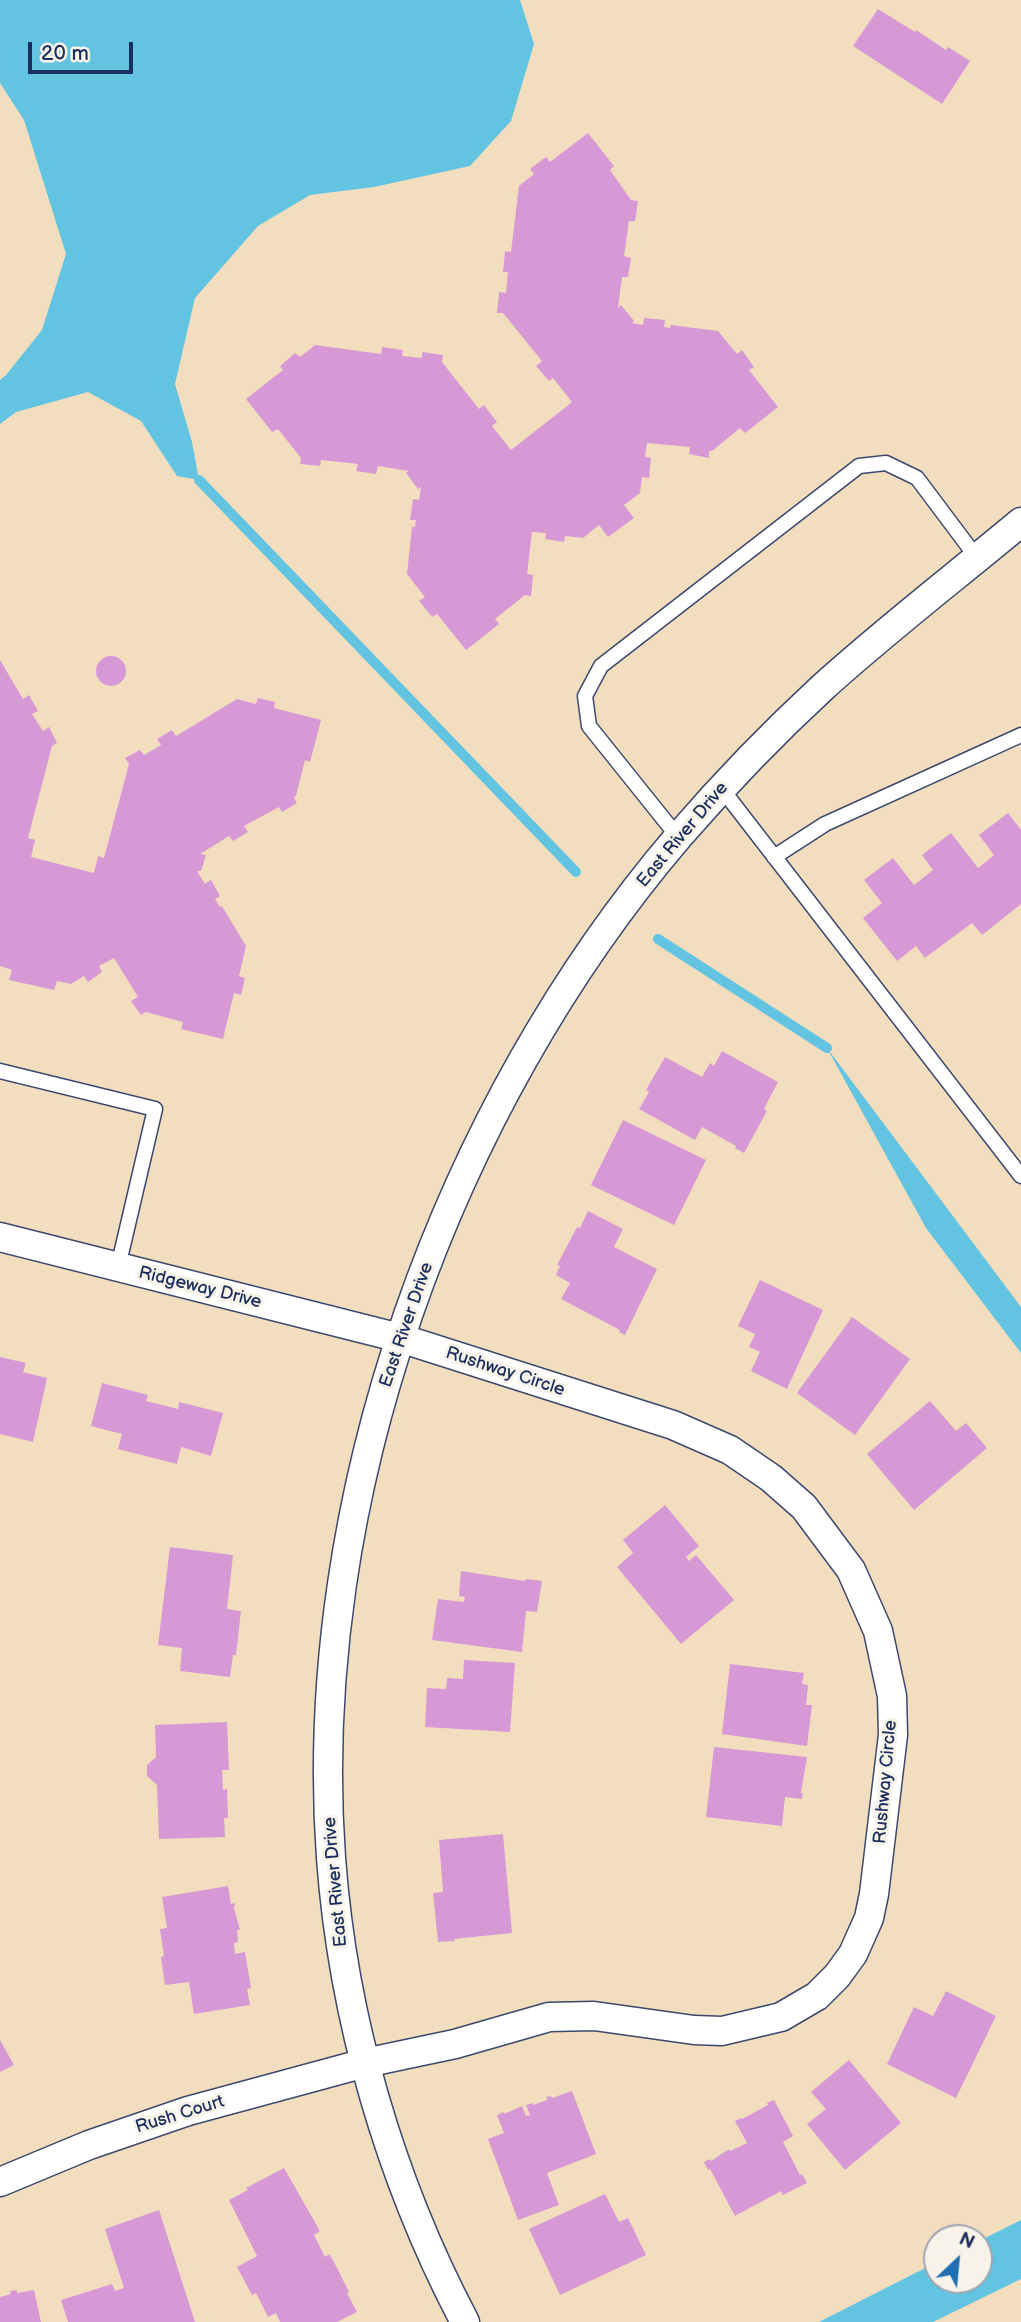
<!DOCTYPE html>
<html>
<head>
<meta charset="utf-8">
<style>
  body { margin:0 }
  #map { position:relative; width:1021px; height:2322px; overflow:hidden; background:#f3ddbf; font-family:"Balsamiq Sans",sans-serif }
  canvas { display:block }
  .north { position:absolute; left:923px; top:2224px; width:70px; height:70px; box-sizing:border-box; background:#f7f3e8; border:2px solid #9fa5b1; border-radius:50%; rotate:26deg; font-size:19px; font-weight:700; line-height:28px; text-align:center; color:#1b2f5e }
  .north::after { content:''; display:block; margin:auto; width:24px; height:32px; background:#1f6fb2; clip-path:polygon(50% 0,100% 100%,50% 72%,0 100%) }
  .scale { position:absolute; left:28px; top:42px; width:105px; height:32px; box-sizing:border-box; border:4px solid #1b2f5e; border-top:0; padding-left:9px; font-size:21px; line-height:24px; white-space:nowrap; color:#1b2f5e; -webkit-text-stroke:5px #f7f3e8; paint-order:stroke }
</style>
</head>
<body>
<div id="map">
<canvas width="1021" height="2322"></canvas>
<div class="north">N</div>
<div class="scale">20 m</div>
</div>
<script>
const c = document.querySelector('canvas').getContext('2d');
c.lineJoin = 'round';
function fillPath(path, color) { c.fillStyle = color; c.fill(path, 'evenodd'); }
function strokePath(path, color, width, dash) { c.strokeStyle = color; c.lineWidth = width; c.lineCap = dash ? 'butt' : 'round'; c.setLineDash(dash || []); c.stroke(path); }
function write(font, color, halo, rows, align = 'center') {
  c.font = font + ' "Balsamiq Sans",sans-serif'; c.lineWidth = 6; c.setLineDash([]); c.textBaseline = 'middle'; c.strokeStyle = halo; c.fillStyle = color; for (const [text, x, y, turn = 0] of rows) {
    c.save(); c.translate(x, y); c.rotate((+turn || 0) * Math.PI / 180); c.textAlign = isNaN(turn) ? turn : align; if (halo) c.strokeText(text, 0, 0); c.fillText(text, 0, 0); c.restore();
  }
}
fillPath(new Path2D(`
  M0,0H520L534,44L511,121L470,166L374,187L310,195L258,226L195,298L175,384L192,442L199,480L177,476L141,421L88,392L16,412L0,424V380L6,375L42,330L66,254L24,120L0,83Z
  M827,1048L1021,1307V1353L926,1228Z
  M1021,2220V2279L933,2322H819L937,2262V2280H979V2241Z`), '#62c4e0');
strokePath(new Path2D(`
  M199,480L576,872
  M658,939L827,1048`), '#62c4e0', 10);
fillPath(new Path2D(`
  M878,9L915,32L916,30L946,50L948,47L970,61L942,104L853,46Z
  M588,133L614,166L610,170L631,200L638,201L635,221H629L624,256L631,258L628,277H622L618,308L621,305L634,321L632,323L643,325L644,318L665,320L664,327L670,328L671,325L718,331L737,354L742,350L754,367L749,370L778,407L745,433L740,428L712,451H709V458L689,454L690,447L647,443L645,457L651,458L649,478L642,477L640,493L624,505L634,518L608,537L599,525L583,538L565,536L564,542L545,539L546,533L532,532L527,574L533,575L531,596L525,595L495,619L499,624L466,650L437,614L432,617L419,601L425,597L407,574L412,527H415L416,520H410L413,499L419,500L421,487L418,489L406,473L409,471L378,466L376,474L356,471L358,464L321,460L320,466L300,464L301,458L278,429L272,432L246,399L283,370L280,366L295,353L300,357L315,345L381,354L382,347L403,350L402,356L422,358V352L443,355L442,362L479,409L484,405L497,422L492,426L511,450L566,407L572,402L553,378L549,381L536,366L542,361L503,313H497L499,292L506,293L508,272H503L505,251L511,252L519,186L534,174L530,169L546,157L550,162Z
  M96 671a15 15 0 1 1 30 0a15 15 0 1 1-30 0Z
  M0,660L23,699L29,695L38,711L32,714L43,731L49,727L57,743L52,746L28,838L35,840L31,857L94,873L98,856L104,858L129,764L125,758L140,750L144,755L161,745L157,739L172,730L176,736L237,699L256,704L258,698L275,702L274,708L321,720L310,762L305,760L296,796L294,798L297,803L282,812L279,807L244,826L248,832L233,841L229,836L200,854L206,855L201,871H197L205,884L211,880L220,896L215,899L220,907L222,906L246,946L239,976L245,978L241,995L234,993L223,1039L181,1029L183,1022L146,1012L141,1015L131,1001L138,997L114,958L99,966L102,972L88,982L84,976L71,984L57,981L54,990L9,980L12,970L0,966Z
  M1008,813L1021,830V904L982,935L972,923L925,958L916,946L897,961L863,918L882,903L864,880L893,858L914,885L933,870L922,855L951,833L978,868L994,855L979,835Z
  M722,1051L778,1082L764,1109L767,1111L744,1153L735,1148L736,1146L702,1127L695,1140L639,1109L649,1092L646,1090L665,1057L702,1077L710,1063L714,1066Z
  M623,1120L706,1160L674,1225L591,1185Z
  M588,1211L623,1229L614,1247L657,1269L625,1335L619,1332L620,1330L561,1299L570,1283L556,1275L560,1266L557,1265L577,1227L580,1228Z
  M760,1280L823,1310L787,1389L751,1371L760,1352L749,1347L755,1334L738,1326Z
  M852,1317L910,1359L855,1435L797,1393Z
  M0,1357L26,1363L23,1372L47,1378L33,1442L0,1434Z
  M102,1383L148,1395L146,1401L178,1409L179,1402L223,1413L211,1456L181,1447L177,1464L118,1449L122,1434L91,1426Z
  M930,1401L956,1431L966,1423L987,1448L914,1510L867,1454Z
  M665,1505L699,1546L686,1557L689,1561L696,1555L734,1600L681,1644L617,1567L633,1553L623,1540Z
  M170,1547L233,1555L227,1609L241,1611L236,1655H233L230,1677L180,1671L182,1648L158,1645Z
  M461,1571L525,1581L526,1579L542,1581L537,1612L526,1611L522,1652L432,1640L438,1599L464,1602L465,1597L459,1596Z
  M464,1660L515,1663L510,1732L425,1727L427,1688L446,1689L447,1678L463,1679Z
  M730,1664L804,1673L802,1684L808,1685L806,1705H812L807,1746L722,1734Z
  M227,1722L229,1770H222L223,1790L227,1789L228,1818H224L225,1837L159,1839L157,1785L147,1776V1765L156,1757L155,1725Z
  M714,1747L807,1757L801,1793H803L802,1799L785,1797L782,1826L706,1817Z
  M503,1834L512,1933L454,1939L455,1941L438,1942L433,1893L443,1892L439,1840Z
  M228,1886L231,1904L235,1903L234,1908L240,1930H237L238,1942L234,1943L235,1954L245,1952L251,1988L247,1989L250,2005L194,2014L189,1982L165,1985L161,1957L164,1956L160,1929L167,1928L162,1897Z
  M946,1991L996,2016L956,2098L887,2064L914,2007L933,2016Z
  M0,2040L14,2065L0,2072Z
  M849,2060L901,2123L845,2170L807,2124L826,2109L811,2092Z
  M572,2091L596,2154L547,2173L559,2205L518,2220L488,2139L504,2133L497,2115L504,2112V2114L522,2106L526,2116L530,2115L526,2105L533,2103V2105L547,2100L546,2097L551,2096L552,2098Z
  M774,2100L793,2136L783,2142L800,2175L802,2174L807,2183L783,2195L781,2191L735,2216L710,2169L708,2170L704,2162L710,2159L711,2161L729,2149L730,2151L747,2143L735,2121L741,2118L742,2119L768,2105L767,2103Z
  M284,2168L320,2231L314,2235L325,2257L329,2254L334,2262L349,2292L347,2293L357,2312L337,2322H280L276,2313L268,2317L256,2293L252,2295L237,2267L257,2256L229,2200L248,2190L246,2188Z
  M605,2194L619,2222L628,2218L646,2255L560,2295L529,2229Z
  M159,2210L195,2322H68L61,2300L112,2284L115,2291L124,2288L105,2229Z
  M17,2290V2293L34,2290L41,2322H0V2297L11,2294L10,2291Z`), '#d799d6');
const lane = new Path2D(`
  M722,789L1021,1176
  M678,837L589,726L585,696L601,666L859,466L886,463L917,478L977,558
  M774,857L825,824L1021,735
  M0,1071L155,1109L118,1267`);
const street = new Path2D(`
  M0,1237L400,1338L673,1425L730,1450L771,1478L804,1507L851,1570L878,1631L892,1696L893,1735L874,1894L869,1918L853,1954L837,1976L817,1996L781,2017L722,2031L694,2030L594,2016L549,2017L455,2044L365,2063L188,2111L89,2145L0,2182
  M465,2322C390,2180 343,2019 331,1858C305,1500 447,1107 679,836C724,784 772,734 823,687C886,630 955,577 1021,522`);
strokePath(lane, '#3b496d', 17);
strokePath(street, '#3b496d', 31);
strokePath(lane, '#fff', 14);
strokePath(street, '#fff', 28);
write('18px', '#1b2f5e', '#f7f3e8', [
  ["East River Drive",683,835,-50],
  ["Ridgeway Drive",200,1288,14],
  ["East River Drive",407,1325,-71],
  ["Rushway Circle",505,1372,18],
  ["Rushway Circle",886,1782,-85],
  ["East River Drive",336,1882,-95],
  ["Rush Court",180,2115,-17]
]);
</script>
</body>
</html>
